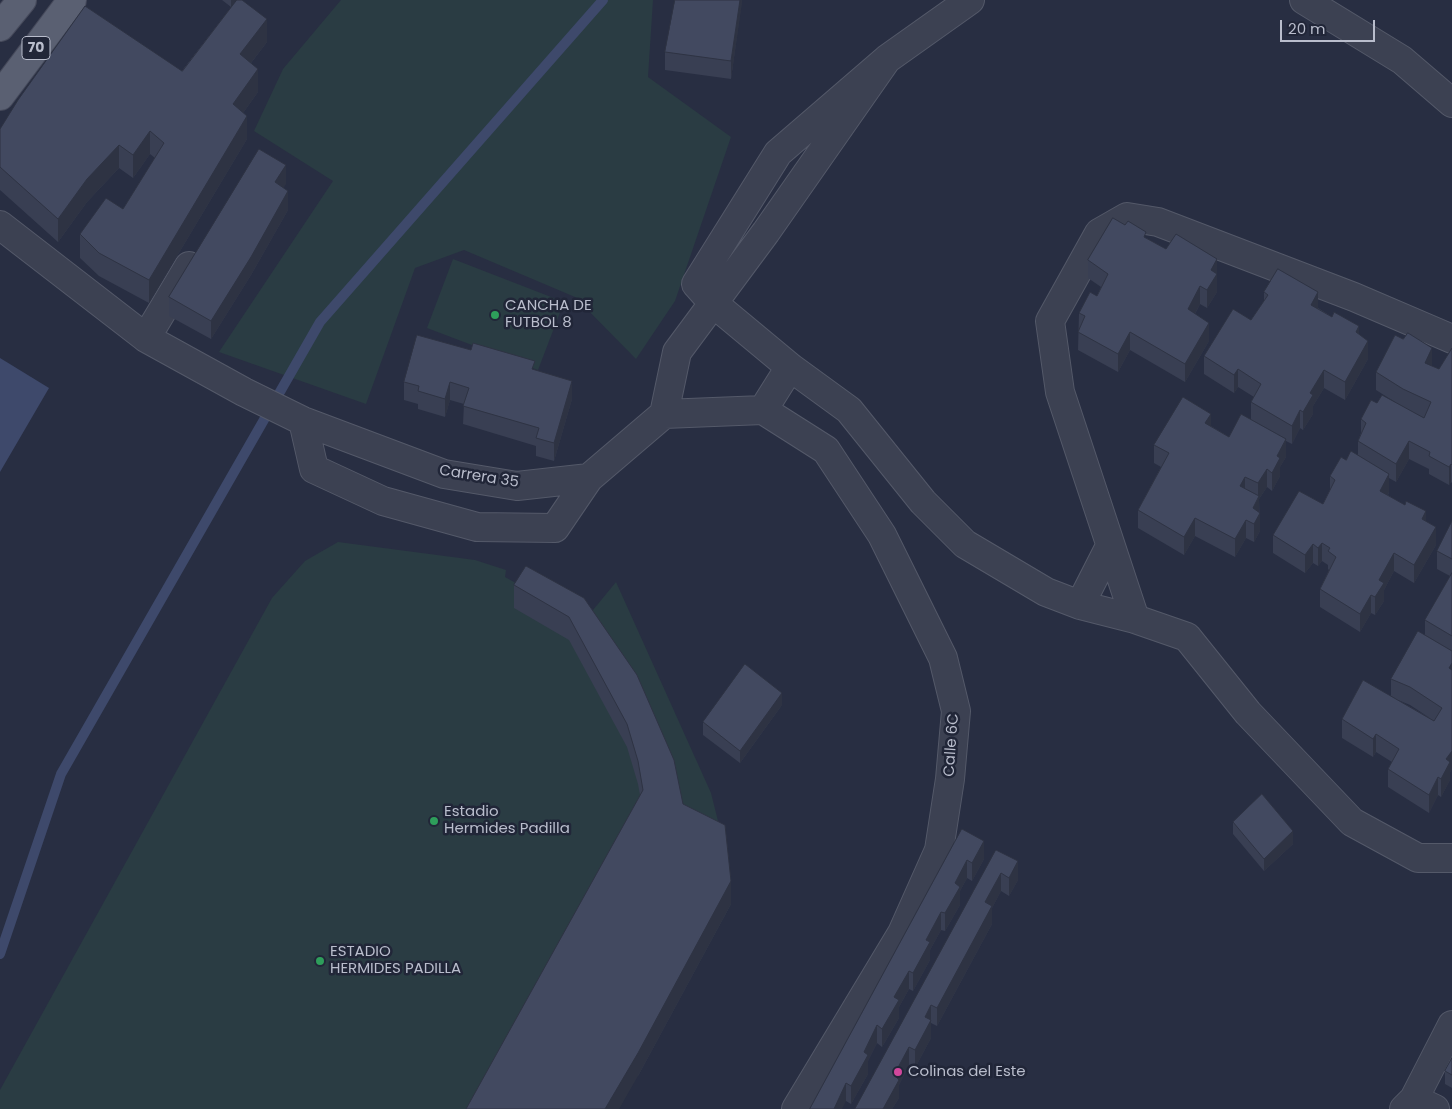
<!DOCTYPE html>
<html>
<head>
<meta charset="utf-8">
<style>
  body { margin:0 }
  #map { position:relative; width:1452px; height:1109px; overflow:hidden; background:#282e42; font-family:Poppins,sans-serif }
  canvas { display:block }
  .scale { position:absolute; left:1280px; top:20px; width:95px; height:22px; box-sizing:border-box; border:2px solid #b9bdcc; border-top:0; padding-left:6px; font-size:15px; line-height:18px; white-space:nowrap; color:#b9bdcc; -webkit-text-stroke:4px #212638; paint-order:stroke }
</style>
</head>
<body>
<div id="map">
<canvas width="1452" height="1109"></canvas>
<div class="scale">20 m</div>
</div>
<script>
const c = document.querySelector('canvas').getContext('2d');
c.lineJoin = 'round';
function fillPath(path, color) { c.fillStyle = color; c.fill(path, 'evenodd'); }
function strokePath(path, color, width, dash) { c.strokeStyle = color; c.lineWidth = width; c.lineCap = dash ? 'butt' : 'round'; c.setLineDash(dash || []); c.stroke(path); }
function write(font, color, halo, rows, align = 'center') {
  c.font = font + ' Poppins,sans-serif'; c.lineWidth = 5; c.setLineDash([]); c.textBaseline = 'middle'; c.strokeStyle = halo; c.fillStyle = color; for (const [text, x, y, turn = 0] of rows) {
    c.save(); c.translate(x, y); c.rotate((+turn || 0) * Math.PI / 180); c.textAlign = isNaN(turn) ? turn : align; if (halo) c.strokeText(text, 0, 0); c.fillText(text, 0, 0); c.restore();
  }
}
fillPath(new Path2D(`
  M341,0H653L648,77L731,137L675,301L636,359L575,297L464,250L415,268L366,404L219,352L333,181L254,131L283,69Z
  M453,259L564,302L538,370L427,328Z
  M338,542L475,560L506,570L505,577L584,621L616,582L711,793L725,849L731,904L619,1109H0V1090L272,598L305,561Z`), '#2a3c43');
fillPath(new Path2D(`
  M0,358L49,388L0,472Z`), '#3e496b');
strokePath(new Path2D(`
  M0,954L61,774L320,322L603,0`), '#3e496b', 10);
const minor = new Path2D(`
  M1304,0L1402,60L1452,103
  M887,59L778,153L696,284L713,303L790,367L849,410L923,502L965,544L1046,592L1080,605L1135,619L1187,637L1248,713L1352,822L1418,858H1452
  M0,225L146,338L244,392L303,421L444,474L517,486L589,478L664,414
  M146,338L189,266
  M763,410L826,450L882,535L943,658L956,711L950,779L939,850L902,933L796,1109
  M763,410L790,367
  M664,414L677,352L766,232L887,59L970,0
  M664,414L763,410
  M303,421L314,469L383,501L477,527L555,528L589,478
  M1080,605L1110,546
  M1135,619L1060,392L1050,321L1099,233L1127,217L1158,222L1354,297L1452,339
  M1414,1099L1435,1109
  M1404,1109L1414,1099L1452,1025`);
const major = new Path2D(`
  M0,27L22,0
  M0,96L72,0`);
strokePath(minor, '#545969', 30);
strokePath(major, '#464a5b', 30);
strokePath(minor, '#3c4152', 28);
strokePath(major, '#5a6072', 28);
fillPath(new Path2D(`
  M222,0H242L267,42L251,63L258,92L243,113L247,139L149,303L99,276L80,258V234L123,209L155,158L150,154L133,178L119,168L87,202L58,242L0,190V129L182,71L231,7Z
  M742,0L731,79L665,70V52Z
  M286,184L283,188L288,210L251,275L211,339L169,316V297Z
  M1146,238L1166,249L1217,273V292L1207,308L1200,304L1195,314L1209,341L1185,382L1130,350L1118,372L1078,350L1079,313L1097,296L1101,287L1088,278V260Z
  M1264,292L1318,308L1359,334L1368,359L1345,400L1324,388L1313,406V414L1303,430L1300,428L1292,444L1286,441V457L1280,467V476L1272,491L1267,487L1259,499L1260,531L1254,542L1246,538L1235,557L1195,536L1184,555L1138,528V510L1161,467L1154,463V445L1211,426L1229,437L1251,419V402L1254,397L1238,387L1234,393L1204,374V356L1251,320L1264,301Z
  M1452,348V483L1451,482L1449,485L1429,474V469L1409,459L1396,482L1389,478V492L1388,495L1426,521L1436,545L1414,583L1394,571L1384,590V601L1375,615L1371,613L1360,632L1320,607V589L1329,570L1328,569V565L1322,561L1318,566L1313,563L1305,573L1273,553V535L1323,504L1330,490V476L1346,460L1358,455V441L1361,433V419L1377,403L1395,402L1376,390V372L1432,366L1439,369Z
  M535,370L572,399L554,461L536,456V446L463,424L464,404L450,400L445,417L418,409V404L404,400V382Z
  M1452,521V769L1450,772V780L1441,797L1438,795L1429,813L1388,787V769L1392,762L1376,752L1373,757L1342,738V719L1391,696V679L1425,636V620L1450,576L1437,569V551ZM1398,700L1410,705L1430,718Z
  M514,585L584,598L731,904L638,1076L640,795L638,784L627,747L569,640L514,608Z
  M782,705L740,763L703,735V722Z
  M1233,822L1293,844L1264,871L1233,834Z
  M962,829L984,859L972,881L967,878L960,891V905L945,931L941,930L930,950V960L913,991L909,989L899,1007V1018L882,1047L877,1043L868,1061V1074L851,1104L846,1101L810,1109Z
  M996,850L1018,880L1009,896L1001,891L992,908V924L937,1026L931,1023V1038L915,1068L909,1065L899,1085V1098L892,1109H855Z
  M1452,1058V1088L1445,1084V1071Z`), '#393f53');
fillPath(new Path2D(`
  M231,0H237L231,7Z
  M740,0H742V3L731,79V61Z
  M267,19V42L240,77V54Z
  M258,69V92L233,127V104Z
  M247,116V139L149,303V280Z
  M150,131V154L133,178V155Z
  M119,145V168L87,202L58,242V219L87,179Z
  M286,165V184L275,201V182Z
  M288,191V210L251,275L211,339V321Z
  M1217,259V292L1207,308V290L1211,270Z
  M1200,286V304L1188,327V309Z
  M1318,292V310L1311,305Z
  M1209,323V341L1185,382V364Z
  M1359,326V344L1356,332Z
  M1130,332V350L1118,372V354Z
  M1368,341V359L1345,400V382Z
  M1432,348V366L1425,363Z
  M1238,369V387L1234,393V375Z
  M1324,370V388L1313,406V414L1303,430V412L1310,393Z
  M572,381V399L554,461V443Z
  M450,382V400L445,417V399Z
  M1300,410V428L1292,444V426Z
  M1211,414V432L1205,423Z
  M1286,439V457L1280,467V476L1272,491V473L1277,456Z
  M1409,441V459L1396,482V464Z
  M1451,464V482L1449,485V467Z
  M1267,469V487L1259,499V514L1253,508L1258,499V483Z
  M1389,474V492L1380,509V491Z
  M1245,477V495L1240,486Z
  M1426,511V529L1422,519Z
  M1260,513V531L1254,542V524Z
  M1195,518V536L1184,555V537Z
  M1246,520V538L1235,557V539Z
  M1436,527V545L1414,583V565Z
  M1322,543V561L1318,566V548Z
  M1313,544V563L1305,573V555Z
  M1394,553V571L1384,590V601L1375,615V597L1379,580Z
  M1371,595V613L1360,632V614Z
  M1452,663V681L1449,668Z
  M782,693V705L740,763V751Z
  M1376,734V752L1373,757V739Z
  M1452,751V769L1450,772V780L1441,797V779L1446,759Z
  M1438,777V795L1429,813V795Z
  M1293,831V844L1264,871V859Z
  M984,841V859L972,881V863Z
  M967,860V878L960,891V905L945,931V913L955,883Z
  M1018,861V880L1009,896V878Z
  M1001,873V891L992,908V924L937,1026V1008L985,902Z
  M731,881V904L638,1076L619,1109H605Z
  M941,912V930L930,950V960L913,991V973L926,940Z
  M909,971V989L899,1007V1018L882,1047V1029L894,997Z
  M931,1005V1038L915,1068V1050L925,1017Z
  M877,1025V1043L868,1061V1074L851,1104V1086L864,1052Z
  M909,1047V1065L899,1085V1098L892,1109H883L894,1075Z
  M846,1083V1101L842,1109H834Z`), '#2e3343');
const building = new Path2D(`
  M237,0H242L267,19L240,54L258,69L233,104L247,116L149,280L99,253L80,234L106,198L123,209L164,143L150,131L133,155L119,145L87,179L58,219L0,167V129L18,100L85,6L182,71Z
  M675,0H740L731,61L665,52Z
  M259,149L286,165L275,182L288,191L251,257L211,321L169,297Z
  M1113,218L1125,225L1128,221L1146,232L1144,237L1166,249L1176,234L1217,259L1211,270L1217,274L1207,290L1200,286L1188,309L1209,323L1185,364L1130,332L1118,354L1078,332L1085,316L1079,313L1090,292L1097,296L1108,274L1088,260Z
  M1278,269L1318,292L1311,305L1332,317L1334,312L1359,326L1356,332L1368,341L1345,382L1324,370L1310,393L1313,395L1303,412L1300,410L1292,426L1251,402L1261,384L1238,369L1234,375L1204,356L1233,309L1251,320L1268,295L1264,292Z
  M1408,333L1432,348L1425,363L1439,369L1452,348V465L1451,464L1449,467L1429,456L1430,452L1409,441L1396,464L1358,441L1366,423L1361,419L1371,400L1377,403L1382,395L1424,418L1431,402L1403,389L1376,372L1395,335L1403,339Z
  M417,335L471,350L473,343L535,361L532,369L572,381L554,443L536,438L539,428L463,406L469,388L450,382L445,399L418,391L419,386L404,382Z
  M1183,397L1211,414L1205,423L1229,437L1241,414L1286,439L1277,456L1280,458L1272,473L1267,469L1258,483L1245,477L1240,486L1259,496L1253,508L1260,513L1254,524L1246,520L1235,539L1195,518L1184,537L1138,510L1169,453L1154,445Z
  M1351,451L1389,474L1380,491L1405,505L1406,501L1426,511L1422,519L1436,527L1414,565L1394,553L1379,580L1384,583L1375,597L1371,595L1360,614L1320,589L1336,557L1328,551L1330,548L1322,543L1318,548L1313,544L1305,555L1273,535L1299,491L1323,504L1335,480L1330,476L1341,457L1346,460Z
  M1452,521V559L1437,551Z
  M526,566L584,598L637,675L674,760L683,804L725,825L731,881L638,1053L605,1109H466L643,790L638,761L627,724L569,617L514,585Z
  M1452,573V636L1425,620Z
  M1418,631L1452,651V663L1449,668L1452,670V751L1446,759L1450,762L1441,779L1438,777L1429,795L1388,769L1399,749L1376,734L1373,739L1342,719L1363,680L1434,721L1442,708L1410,687L1391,679Z
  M745,664L782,693L740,751L703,722Z
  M1262,794L1293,831L1264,859L1233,822Z
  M962,829L984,841L972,863L967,860L955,883L960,887L945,913L941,912L926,940L930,942L913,973L909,971L894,997L899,1000L882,1029L877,1025L864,1052L868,1055L851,1086L846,1083L834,1109H810Z
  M996,850L1018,861L1009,878L1001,873L985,902L992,906L937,1008L931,1005L925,1017L931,1020L915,1050L909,1047L894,1075L899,1080L883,1109H855Z
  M1452,1058V1075L1445,1071Z`);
fillPath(building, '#424960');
strokePath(building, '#2e3343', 1);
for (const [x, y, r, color] of [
  [495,315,5,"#2e9e5b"],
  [434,821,5,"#2e9e5b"],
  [320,961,5,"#2e9e5b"],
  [898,1072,5,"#d1479c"]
]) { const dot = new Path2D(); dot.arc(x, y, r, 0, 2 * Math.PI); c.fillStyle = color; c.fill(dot); strokePath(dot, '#212638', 2); }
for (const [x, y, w] of [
  [36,48,28]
]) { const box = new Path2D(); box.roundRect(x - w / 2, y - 11.5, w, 23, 4); c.fillStyle = '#212638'; c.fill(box); strokePath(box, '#b9bdcc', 1); }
write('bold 14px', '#b9bdcc', null, [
  ["70",36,48]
]);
write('15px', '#b9bdcc', '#212638', [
  ["CANCHA DE",505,306],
  ["FUTBOL 8",505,323],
  ["Estadio",444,812],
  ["Hermides Padilla",444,829],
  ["ESTADIO",330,952],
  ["HERMIDES PADILLA",330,969],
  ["Colinas del Este",908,1072]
], 'left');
write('15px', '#b9bdcc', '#212638', [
  ["Carrera 35",479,477,9],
  ["Calle 6C",952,745,-86]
]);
</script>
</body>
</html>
